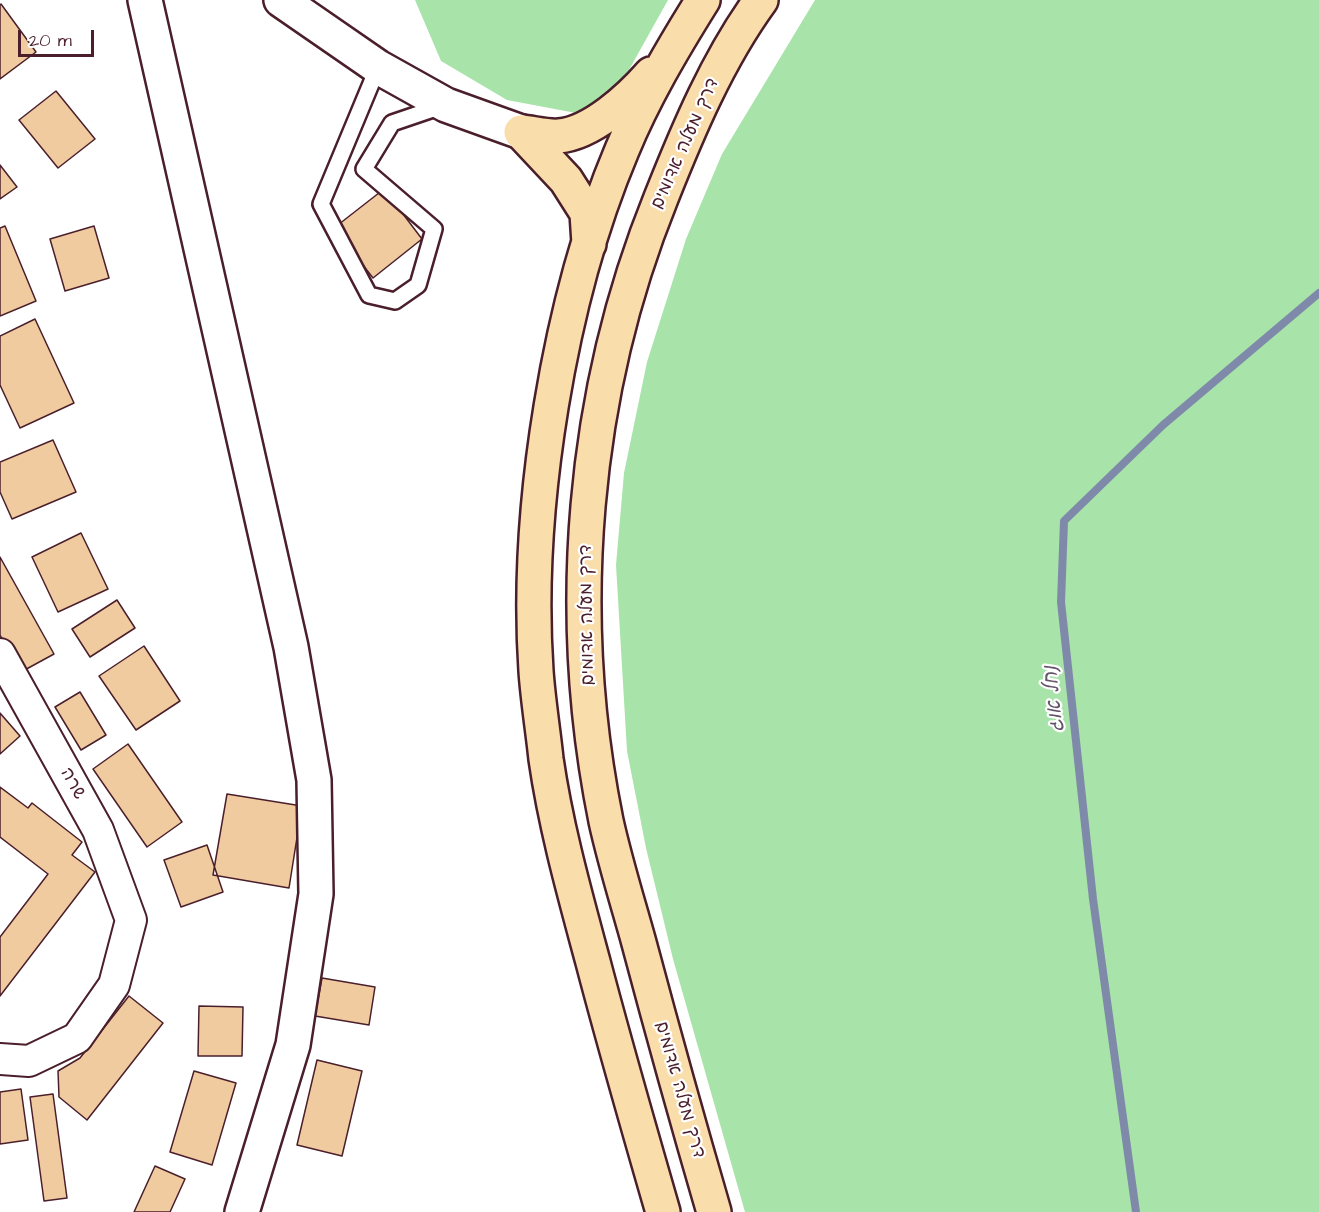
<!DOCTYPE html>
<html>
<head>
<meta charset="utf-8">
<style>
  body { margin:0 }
  #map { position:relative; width:1319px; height:1212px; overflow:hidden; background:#fff; font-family:"Architects Daughter",sans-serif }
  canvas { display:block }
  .scale { position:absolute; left:18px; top:30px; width:76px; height:27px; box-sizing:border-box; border:3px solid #4a1f2b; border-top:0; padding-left:8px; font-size:18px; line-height:21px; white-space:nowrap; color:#4a1f2b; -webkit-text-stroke:4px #fff; paint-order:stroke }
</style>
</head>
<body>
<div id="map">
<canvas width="1319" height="1212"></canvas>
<div class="scale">20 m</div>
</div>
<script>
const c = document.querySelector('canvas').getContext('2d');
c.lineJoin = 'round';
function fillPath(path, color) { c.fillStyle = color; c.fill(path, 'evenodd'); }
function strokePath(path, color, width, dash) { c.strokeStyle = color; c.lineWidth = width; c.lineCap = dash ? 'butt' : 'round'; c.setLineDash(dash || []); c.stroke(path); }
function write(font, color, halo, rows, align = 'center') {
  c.font = font + ' "Architects Daughter","Playpen Sans Hebrew",sans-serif'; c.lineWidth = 4.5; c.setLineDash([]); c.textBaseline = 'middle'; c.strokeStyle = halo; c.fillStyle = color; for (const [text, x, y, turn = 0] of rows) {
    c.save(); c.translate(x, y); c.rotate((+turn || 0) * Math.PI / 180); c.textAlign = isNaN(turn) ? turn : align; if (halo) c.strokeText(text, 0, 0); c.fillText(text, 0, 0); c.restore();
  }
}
fillPath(new Path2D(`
  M415,0H668L615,95L576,113L507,100L441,61Z
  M815,0H1319V1212H745L673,959L646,848L627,751L616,565L624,473L647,362L686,239L722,154Z`), '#a8e3a9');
strokePath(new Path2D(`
  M1136,1212L1093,899L1061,602L1064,521L1163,425L1319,293`), '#7f89a9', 8);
const building = new Path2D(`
  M1,4L36,52L0,79V5Z
  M56,91L95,139L58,168L19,120Z
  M0,165L17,187L0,199Z
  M384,189L422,239L373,278L334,228Z
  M5,226L36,301L0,316V228Z
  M94,226L109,278L65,291L50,239Z
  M35,319L74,403L20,428L0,385V336Z
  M53,440L76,492L12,519L0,492V462Z
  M81,533L108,589L58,612L32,557Z
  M0,557L54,654L21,672L0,635Z
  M117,600L135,628L90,657L72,629Z
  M144,646L180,701L136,730L99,676Z
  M80,692L106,735L81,750L55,707Z
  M0,713L20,736L0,754Z
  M128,744L182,822L147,847L93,769Z
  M0,787L28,808L32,803L82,842L72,855L95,872L0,996V937L48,874L0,837Z
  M227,794L302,806L289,888L213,875Z
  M207,845L223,892L181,907L164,860Z
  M322,978L375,987L369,1025L315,1016Z
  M129,996L163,1023L87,1120L59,1097L58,1071L80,1058Z
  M199,1006L243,1007L242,1056H198Z
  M317,1060L362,1071L342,1156L297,1145Z
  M194,1071L236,1083L212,1165L170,1152Z
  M21,1089L28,1140L0,1144V1092Z
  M53,1094L67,1198L44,1201L30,1097Z
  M155,1166L185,1179L170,1212H134Z`);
fillPath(building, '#f0cba0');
strokePath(building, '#4a1f2b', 1.5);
const service = new Path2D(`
  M378,67L321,204L369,295L395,301L418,285L434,229L364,169L392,123L442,106`);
const minor = new Path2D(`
  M0,654L98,830L131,920L114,985L77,1038L29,1061L0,1059`);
const tertiary = new Path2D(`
  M145,0L291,647L314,780L316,894L293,1045L242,1212
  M281,0L378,67L446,105L521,132`);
const trunk = new Path2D(`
  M521,132C533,133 547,137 559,136C592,133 630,98 651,74
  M521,132L566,180L587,213L589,244
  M663,1212C639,1129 615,1046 593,962C575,895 556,828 546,759C543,730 538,700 536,671C525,509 559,299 622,150C644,97 673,48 703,0
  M714,1212C688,1123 663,1033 639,943C628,903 615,862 606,821C564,614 582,393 661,198C688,130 718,59 761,0`);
strokePath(service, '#4a1f2b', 20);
strokePath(minor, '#4a1f2b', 34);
strokePath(tertiary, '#4a1f2b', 38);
strokePath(trunk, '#4a1f2b', 38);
strokePath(service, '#fff', 15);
strokePath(minor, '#fff', 30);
strokePath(tertiary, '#fff', 33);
strokePath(trunk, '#f9deab', 33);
write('18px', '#4a1f2b', '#fff', [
  ["דרך מעלה אדומים",686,144,-66],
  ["דרך מעלה אדומים",588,615,-91],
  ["שרה",72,784,61],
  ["דרך מעלה אדומים",679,1090,74]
]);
write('italic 20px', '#64546a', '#fff', [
  ["נחל אוג",1055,699,-96]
]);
</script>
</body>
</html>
